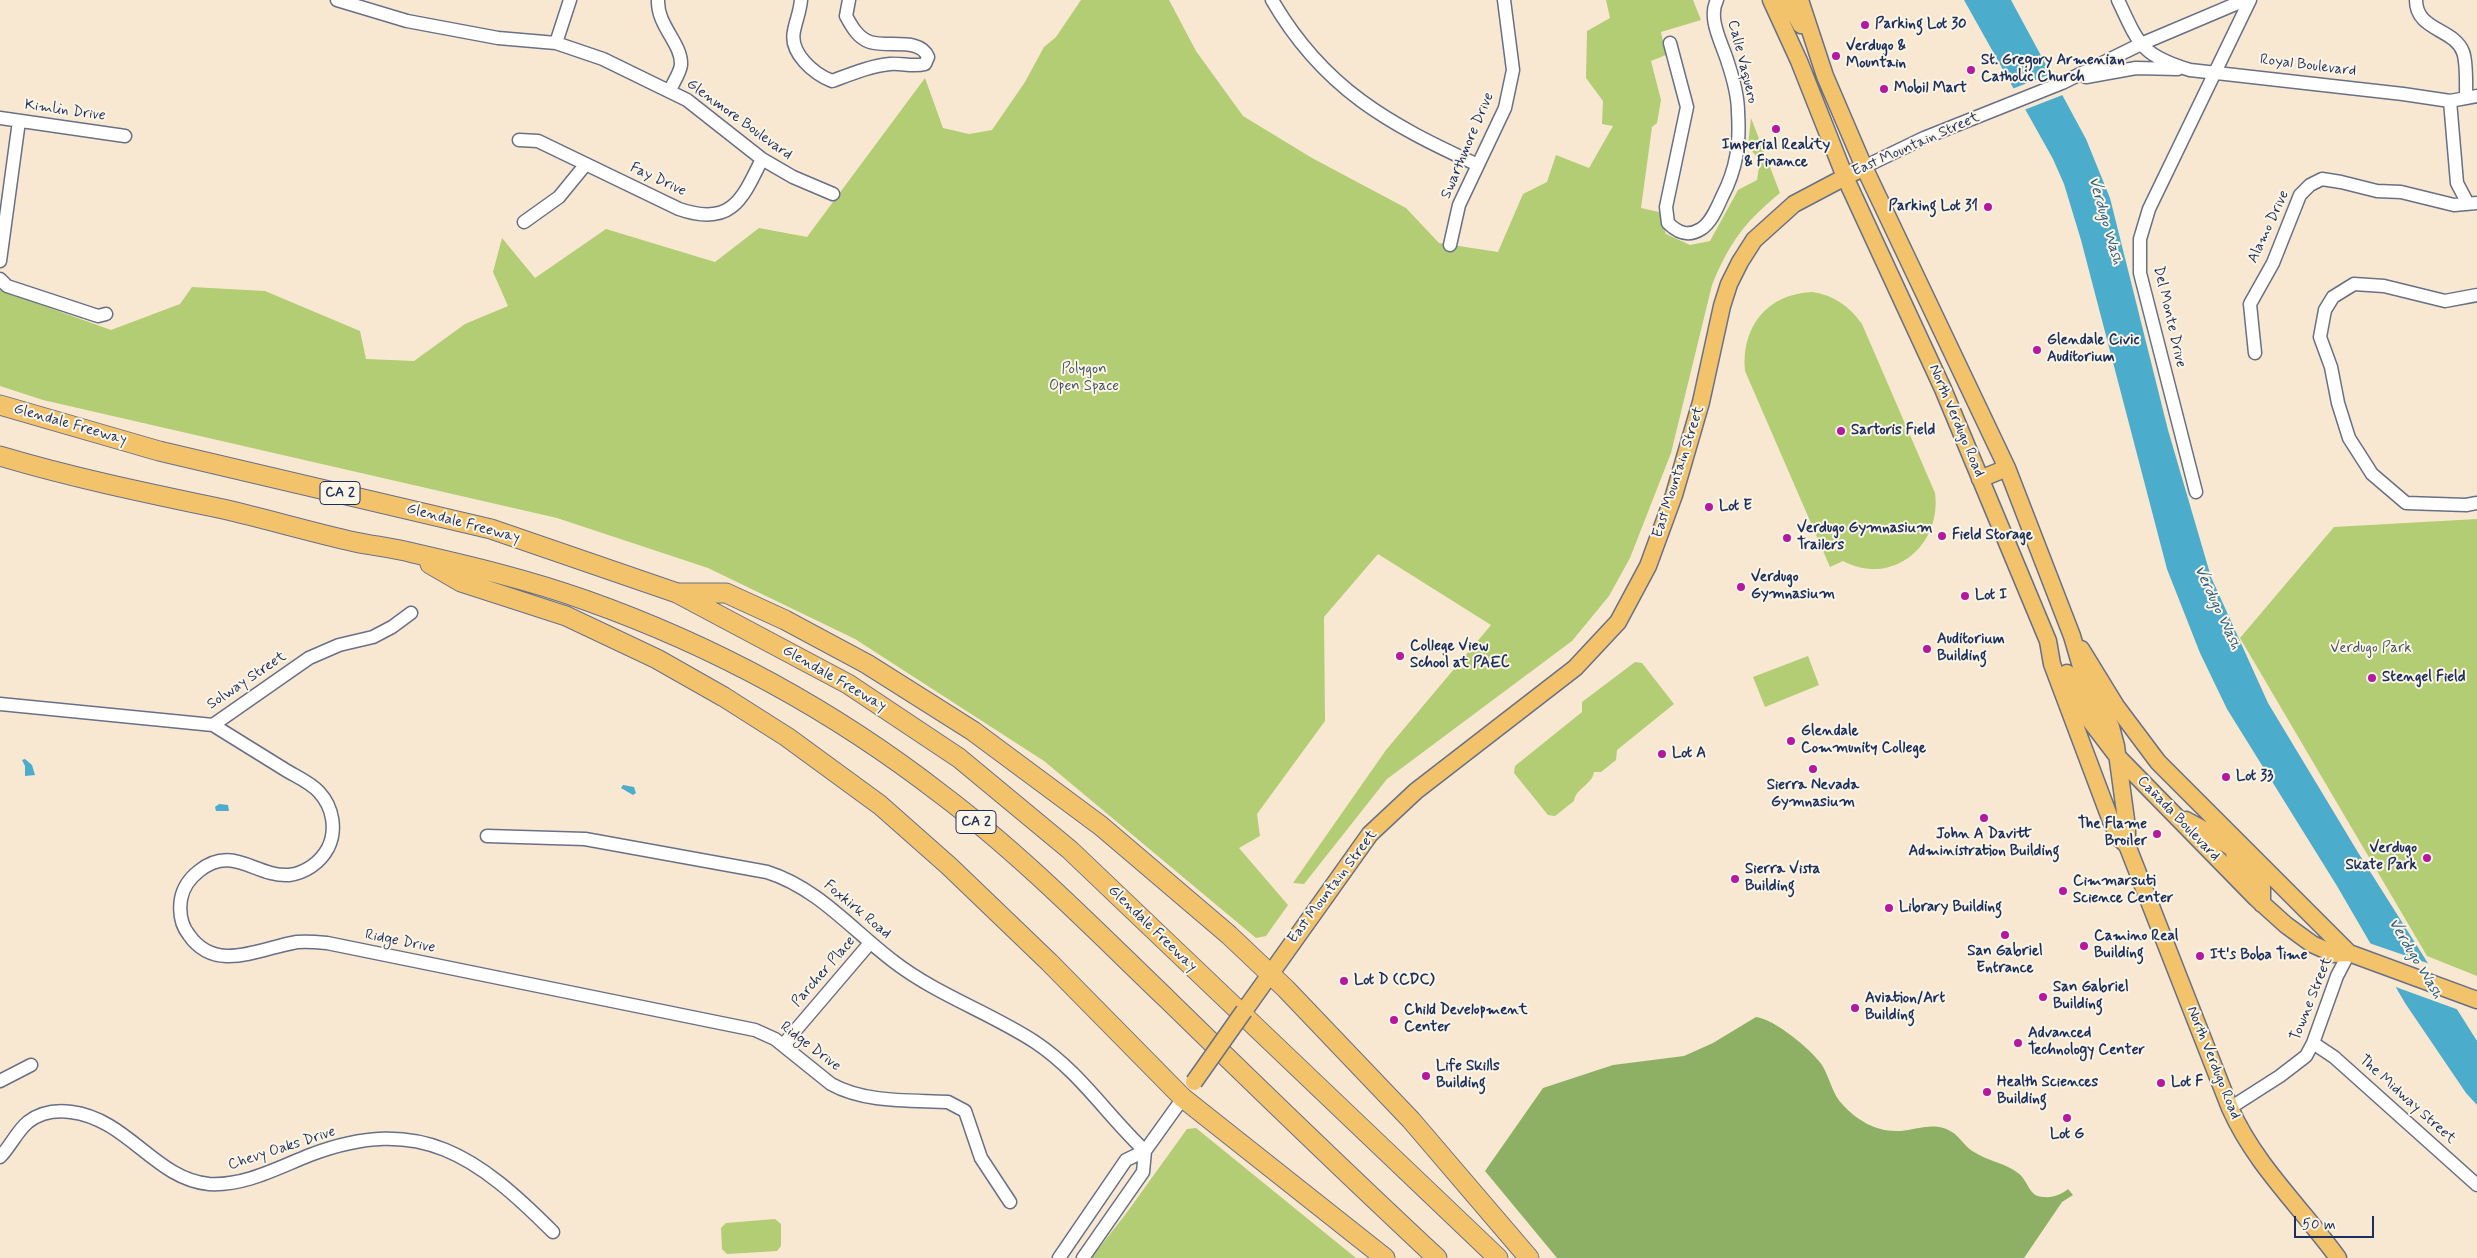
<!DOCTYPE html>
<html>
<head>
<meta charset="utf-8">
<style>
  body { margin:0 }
  #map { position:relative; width:2477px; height:1258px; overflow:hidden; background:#f8e8d2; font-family:Mynerve,sans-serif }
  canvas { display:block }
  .scale { position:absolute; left:2294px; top:1216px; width:80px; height:22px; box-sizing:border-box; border:2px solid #1b2f5e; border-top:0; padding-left:6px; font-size:15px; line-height:18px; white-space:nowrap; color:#1b2f5e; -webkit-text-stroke:4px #fcf5e5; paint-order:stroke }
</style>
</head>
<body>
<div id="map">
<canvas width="2477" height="1258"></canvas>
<div class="scale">50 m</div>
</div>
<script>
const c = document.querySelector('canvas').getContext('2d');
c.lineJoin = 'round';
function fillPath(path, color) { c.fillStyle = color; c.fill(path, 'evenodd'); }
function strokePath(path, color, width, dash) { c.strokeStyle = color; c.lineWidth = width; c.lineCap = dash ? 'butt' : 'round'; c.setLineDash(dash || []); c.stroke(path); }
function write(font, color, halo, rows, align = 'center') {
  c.font = font + ' Mynerve,sans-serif'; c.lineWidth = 4; c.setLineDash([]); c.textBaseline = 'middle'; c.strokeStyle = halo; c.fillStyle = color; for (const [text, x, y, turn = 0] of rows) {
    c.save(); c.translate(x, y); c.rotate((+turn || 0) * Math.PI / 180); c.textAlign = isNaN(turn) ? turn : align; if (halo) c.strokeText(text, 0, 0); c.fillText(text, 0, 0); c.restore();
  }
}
fillPath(new Path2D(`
  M1081,0H1169L1196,51L1243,116L1312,158L1406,208L1439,243L1498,252L1523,194L1547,182L1556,155L1589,168L1613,126L1602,124L1603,101L1586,78L1587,31L1610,18L1606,0H1693L1701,20L1661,32L1666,55L1651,61L1661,100L1657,123L1652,127L1641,208L1659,212L1666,234L1690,245L1710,241L1738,190L1757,180L1760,161L1748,146L1751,118L1780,193C1745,222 1730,241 1712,285L1671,453L1630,558L1609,596L1572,641L1387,779L1304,884L1293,883L1386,750L1491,625L1378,554L1324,617L1325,721L1257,814L1260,836L1239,848L1288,905L1266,936L1256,938L1044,761L855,639L708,568L557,518L43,400L0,386V290L111,330L180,304L192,287L265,291L360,331L366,359L414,361L465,324L508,306L493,272L502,238L535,278L606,229L715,262L759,228L807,237L925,78L943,128L969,134L992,130L1025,82L1044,47L1056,37Z
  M1812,292C1834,295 1849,306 1862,324L1935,493C1942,546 1892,587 1843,561L1830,567L1745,371C1741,327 1767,294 1812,292Z
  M2477,519V976L2427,956L2240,638L2334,527Z
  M1808,656L1819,685L1765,707L1753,677Z
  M1635,662L1642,663L1674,704L1617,750L1616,760L1601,772H1594C1592,785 1576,788 1574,801L1555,816L1548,815L1514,773L1515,766L1582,712V702Z
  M1196,1128L1356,1258H1091L1125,1215L1187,1129Z
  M775,1219L781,1224V1246L777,1251L727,1254L722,1249L721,1228L726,1223Z`), '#b2cd73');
fillPath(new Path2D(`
  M1756,1017C1774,1019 1811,1049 1822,1065C1830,1078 1832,1094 1843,1105C1857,1120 1875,1131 1896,1131C1914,1131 1935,1120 1952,1132C1960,1137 1965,1147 1974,1152C1988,1161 2005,1163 2018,1173C2029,1181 2028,1197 2044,1197C2053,1198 2062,1194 2068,1189L2073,1195L2062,1202L2024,1258H1557L1485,1171L1543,1088L1613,1065L1684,1056L1713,1043Z`), '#8db065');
fillPath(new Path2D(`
  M1964,0H2011L2086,139L2110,198L2168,430L2211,577L2268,703L2359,854L2477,1041V1105L2466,1093L2405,1003L2337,886L2227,709L2200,653L2167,569L2081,240L2064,184L2053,159Z
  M25,759L32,765L35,775L25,776V766L22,760Z
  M623,785L634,787L636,793L633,795L621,788Z
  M219,804L228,805L229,811H216L215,807Z`), '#4caccb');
fillPath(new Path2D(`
  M2053,73L2065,94L2024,110L2012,89Z
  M2366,942L2430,964L2459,1010L2393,986Z`), '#f8e8d2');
const minor = new Path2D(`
  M337,0L407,21L498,38L556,43L603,59L687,100L762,159L793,177L833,194
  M658,0C657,26 682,43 681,65C680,73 673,83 670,90
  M801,0C800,12 796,20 794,31C789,53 814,74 832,81C851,74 870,66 890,64C902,63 913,67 925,64L928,57C920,37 888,48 870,42C858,38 852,27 846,16L849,0
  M1272,0C1323,88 1388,124 1478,165
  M2118,0C2139,45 2141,55 2190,70L2403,94L2450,101L2477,96
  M2416,0C2416,31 2454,28 2463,52C2467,62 2466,87 2466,98
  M556,43L570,0
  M1670,43L1687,107L1666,207L1668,223C1678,233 1688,237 1701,229C1711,223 1717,208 1722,197C1737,168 1740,144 1738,112C1738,96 1733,78 1728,63C1723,45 1707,19 1717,0
  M2086,77L2136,68L2178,69
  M2450,101L2457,183L2467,202
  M0,118L125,136
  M519,140L538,141L679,209C731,227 742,200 762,159
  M1864,167L1924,138L2062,83L2141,44L2245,0
  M524,222L559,197L586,164
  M1450,245L1459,205L1505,108L1513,70L1504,0
  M0,261L19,121
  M0,279L7,286L98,316L106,314
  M2477,295L2445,301L2384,286L2354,284L2333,297L2325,310L2320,337L2331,367L2338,403L2349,438L2372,474L2406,503L2466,505L2477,503
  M2255,353L2250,304L2273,263L2300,195L2310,185L2322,179L2341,182L2377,191L2401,192L2454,205L2477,203
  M2196,492L2140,273V239L2149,209L2250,0
  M0,704L213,725L309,658L339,645L373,637L392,627L411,613
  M213,725C237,740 260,754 284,769C295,776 310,782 319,792C333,807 337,830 328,848C320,863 305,873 289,875C255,877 233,844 199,871C190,878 183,888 181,899C179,912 181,925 189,935C216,974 260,948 297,942C307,941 317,942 327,943L755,1030L775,1039L831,1084C865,1103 910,1100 948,1102L965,1111L981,1158L1010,1202
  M487,836L585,839L767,872C818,888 852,930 893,961C937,995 989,1012 1035,1042C1080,1072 1106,1114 1145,1151
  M2313,1043L2334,1057L2477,1185
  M783,1045L870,943
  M0,1081L31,1065
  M2230,1108L2280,1076L2306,1056L2313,1043L2337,976L2349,953
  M0,1157C10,1147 17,1131 28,1122C41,1112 56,1110 71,1112C128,1119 155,1179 209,1184C245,1186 277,1168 310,1155C420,1113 478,1157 553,1232
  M1059,1258L1126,1160L1145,1151L1183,1098
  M1083,1258L1143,1172L1145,1151`);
const major = new Path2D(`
  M1771,0L1799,61L1845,177L1943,389L2048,641L2052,664L2111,821L2120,839L2127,845
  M1787,0L1801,25
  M1800,0L1825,76L1864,167L2007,468L2072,636L2082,670L2111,727L2116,746L2127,827V845L2230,1108C2255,1165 2302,1208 2338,1258
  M1980,479L2007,468
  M2081,649L2116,706L2158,762L2349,953
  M2067,673L2091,722L2117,756L2256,898L2286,925L2312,944L2334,954L2349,953L2477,1000
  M2186,820L2208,832L2233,849L2235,856L2262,887V904
  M1244,1011L1370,834L1416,791L1575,668L1618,622L1648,566L1674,495L1701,402L1722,306L1729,284L1740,262L1754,240L1794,204L1864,167`);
const highway = new Path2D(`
  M0,405L159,451L491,529L677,593L848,684L959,758L1070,850L1498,1258
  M0,456C74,478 147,493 223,509C267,519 310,532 355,542C374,546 394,548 413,553C470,566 529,580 585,600C712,645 834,711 941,794C1022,855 1094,929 1167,999C1256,1086 1346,1173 1437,1258
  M430,564L461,582L566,616L657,659L724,697L787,737L880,805L949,866L1049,962L1183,1098L1385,1258
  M679,593H726L785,620L867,664L973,731L1101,826L1229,935L1286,989L1411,1120L1529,1258`);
strokePath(minor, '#687087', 15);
strokePath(major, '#687087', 19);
strokePath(highway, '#687087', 21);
strokePath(minor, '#fff', 12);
strokePath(major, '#f2c36a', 16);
strokePath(highway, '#f2c36a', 19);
const majorBridge = new Path2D(`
  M1194,1082L1244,1011`);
strokePath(majorBridge, '#687087', 19, []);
strokePath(majorBridge, '#f2c36a', 16);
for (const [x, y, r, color] of [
  [1865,25,5,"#b5179e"],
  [1836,56,5,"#b5179e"],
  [1971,70,5,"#b5179e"],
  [1884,89,5,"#b5179e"],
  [1776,129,5,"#b5179e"],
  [1988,207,5,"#b5179e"],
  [2037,350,5,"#b5179e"],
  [1841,431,5,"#b5179e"],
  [1709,507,5,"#b5179e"],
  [1942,536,5,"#b5179e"],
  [1787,538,5,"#b5179e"],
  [1741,587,5,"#b5179e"],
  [1965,596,5,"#b5179e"],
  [1927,649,5,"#b5179e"],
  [1400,656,5,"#b5179e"],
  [2372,678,5,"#b5179e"],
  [1791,741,5,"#b5179e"],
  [1662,754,5,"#b5179e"],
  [1813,769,5,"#b5179e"],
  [2226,777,5,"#b5179e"],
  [1984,818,5,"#b5179e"],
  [2157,834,5,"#b5179e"],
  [2427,858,5,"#b5179e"],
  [1735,879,5,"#b5179e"],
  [2063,891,5,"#b5179e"],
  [1889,908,5,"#b5179e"],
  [2005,935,5,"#b5179e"],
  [2084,946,5,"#b5179e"],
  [2200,956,5,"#b5179e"],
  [1344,981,5,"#b5179e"],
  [2043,997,5,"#b5179e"],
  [1855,1008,5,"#b5179e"],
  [1394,1020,5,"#b5179e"],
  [2018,1043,5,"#b5179e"],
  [1426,1076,5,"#b5179e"],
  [2161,1083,5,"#b5179e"],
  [1987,1092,5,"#b5179e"],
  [2067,1118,5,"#b5179e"]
]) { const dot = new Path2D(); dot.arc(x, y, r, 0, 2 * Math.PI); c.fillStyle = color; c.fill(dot); strokePath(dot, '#fcf5e5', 2); }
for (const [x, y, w] of [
  [340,493,40],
  [976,822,40]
]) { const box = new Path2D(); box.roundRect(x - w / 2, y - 11.5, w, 23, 4); c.fillStyle = '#fcf5e5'; c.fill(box); strokePath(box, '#1b2f5e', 1); }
write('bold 14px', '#1b2f5e', null, [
  ["CA 2",340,493],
  ["CA 2",976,822]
]);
write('bold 15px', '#1b2f5e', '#fcf5e5', [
  ["Parking Lot 30",1875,25],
  ["Verdugo &",1846,47],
  ["Mountain",1846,64],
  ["St. Gregory Armenian",1981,61],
  ["Catholic Church",1981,78],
  ["Mobil Mart",1894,89],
  ["Imperial Reality",1776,146,"center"],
  ["& Finance",1776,163,"center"],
  ["Parking Lot 31",1978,207,"right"],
  ["Glendale Civic",2047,341],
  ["Auditorium",2047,358],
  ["Sartoris Field",1851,431],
  ["Lot E",1719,507],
  ["Verdugo Gymnasium",1797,529],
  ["Trailers",1797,546],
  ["Field Storage",1952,536],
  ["Verdugo",1751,578],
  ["Gymnasium",1751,595],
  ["Lot I",1975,596],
  ["Auditorium",1937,640],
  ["Building",1937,657],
  ["College View",1410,647],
  ["School at PAEC",1410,664],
  ["Stengel Field",2382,678],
  ["Glendale",1801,732],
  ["Community College",1801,749],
  ["Lot A",1672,754],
  ["Lot 33",2236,777],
  ["Sierra Nevada",1813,786,"center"],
  ["Gymnasium",1813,803,"center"],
  ["The Flame",2147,825,"right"],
  ["Broiler",2147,842,"right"],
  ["John A Davitt",1984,835,"center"],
  ["Administration Building",1984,852,"center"],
  ["Verdugo",2417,849,"right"],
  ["Skate Park",2417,866,"right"],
  ["Sierra Vista",1745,870],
  ["Building",1745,887],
  ["Cimmarsuti",2073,882],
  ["Science Center",2073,899],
  ["Library Building",1899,908],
  ["Camino Real",2094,937],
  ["Building",2094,954],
  ["San Gabriel",2005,952,"center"],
  ["Entrance",2005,969,"center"],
  ["It's Boba Time",2210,956],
  ["Lot D (CDC)",1354,981],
  ["San Gabriel",2053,988],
  ["Building",2053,1005],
  ["Aviation/Art",1865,999],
  ["Building",1865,1016],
  ["Child Development",1404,1011],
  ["Center",1404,1028],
  ["Advanced",2028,1034],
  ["Technology Center",2028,1051],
  ["Life Skills",1436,1067],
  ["Building",1436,1084],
  ["Health Sciences",1997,1083],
  ["Building",1997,1100],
  ["Lot F",2171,1083],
  ["Lot G",2067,1135,"center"]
], 'left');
write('15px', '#1b2f5e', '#fcf5e5', [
  ["Calle Vaquero",1742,62,76],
  ["Royal Boulevard",2308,66,7],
  ["Kimlin Drive",65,111,8],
  ["Glenmore Boulevard",739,120,36],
  ["East Mountain Street",1916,145,-24],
  ["Swarthmore Drive",1468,146,-67],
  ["Fay Drive",658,180,25],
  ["Alamo Drive",2269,227,-65],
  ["Del Monte Drive",2169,317,77],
  ["North Verdugo Road",1956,421,67],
  ["Glendale Freeway",70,425,16],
  ["East Mountain Street",1679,472,-72],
  ["Glendale Freeway",463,524,15],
  ["Glendale Freeway",834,679,30],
  ["Solway Street",247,681,-34],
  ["Cañada Boulevard",2178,819,46],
  ["East Mountain Street",1333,887,-53],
  ["Foxkirk Road",857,910,40],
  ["Glendale Freeway",1152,929,44],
  ["Ridge Drive",400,942,11],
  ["Parcher Place",824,972,-49],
  ["Towne Street",2312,999,-68],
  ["Ridge Drive",810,1047,37],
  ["North Verdugo Road",2213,1063,68],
  ["The Midway Street",2407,1100,42],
  ["Chevy Oaks Drive",282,1149,-18]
]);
write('15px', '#415663', '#fcf5e5', [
  ["Polygon",1084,370],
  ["Open Space",1084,387],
  ["Verdugo Park",2371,649]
]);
write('italic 16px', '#2c5b84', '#fcf5e5', [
  ["Verdugo Wash",2105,221,74],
  ["Verdugo Wash",2217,608,65],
  ["Verdugo Wash",2415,959,59]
]);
</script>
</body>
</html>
